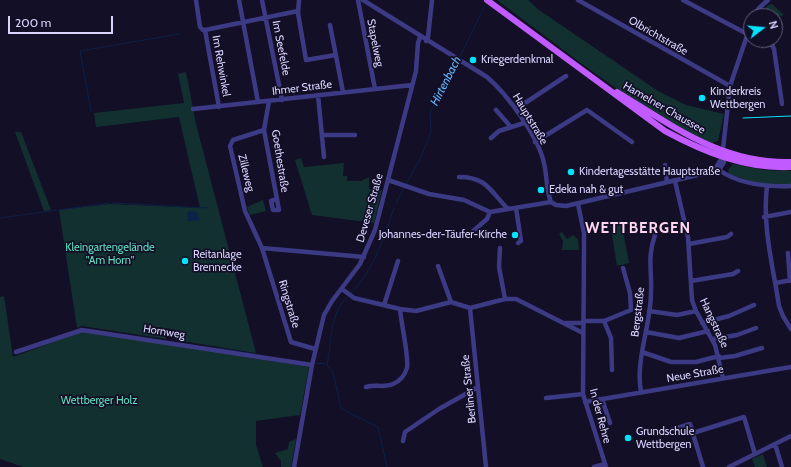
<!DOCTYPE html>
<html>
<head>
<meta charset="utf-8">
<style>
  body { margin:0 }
  #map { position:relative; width:791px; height:467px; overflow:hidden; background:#130f26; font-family:Cabin,sans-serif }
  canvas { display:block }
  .north { position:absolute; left:743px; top:8px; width:40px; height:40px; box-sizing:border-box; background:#130f26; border:1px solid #625e7d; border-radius:50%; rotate:74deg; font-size:11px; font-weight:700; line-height:16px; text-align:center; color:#d9d4ff }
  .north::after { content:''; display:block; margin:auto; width:14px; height:18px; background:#00e5ff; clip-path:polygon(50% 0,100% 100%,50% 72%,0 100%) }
  .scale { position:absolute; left:8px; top:16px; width:105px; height:18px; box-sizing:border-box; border:2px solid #d9d4ff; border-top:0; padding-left:5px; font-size:12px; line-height:14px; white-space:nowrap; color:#d9d4ff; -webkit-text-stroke:3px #130f26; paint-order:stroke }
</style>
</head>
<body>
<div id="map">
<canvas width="791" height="467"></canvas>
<div class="north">N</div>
<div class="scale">200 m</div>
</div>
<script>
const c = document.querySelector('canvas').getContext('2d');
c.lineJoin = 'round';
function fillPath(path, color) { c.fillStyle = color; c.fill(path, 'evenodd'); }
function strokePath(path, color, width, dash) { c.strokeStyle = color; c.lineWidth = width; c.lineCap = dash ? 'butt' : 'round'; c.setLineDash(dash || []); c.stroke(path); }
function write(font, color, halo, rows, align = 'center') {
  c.font = font + ' Cabin,sans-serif'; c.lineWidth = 3.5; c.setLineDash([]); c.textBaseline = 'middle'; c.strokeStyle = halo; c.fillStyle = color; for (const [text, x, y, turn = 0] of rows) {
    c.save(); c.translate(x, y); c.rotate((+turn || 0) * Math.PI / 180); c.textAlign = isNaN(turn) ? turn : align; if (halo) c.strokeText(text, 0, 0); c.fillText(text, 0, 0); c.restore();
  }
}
fillPath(new Path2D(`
  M497,0H528L539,10L658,91L686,105L724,114L718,141L714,142L713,144C635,109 566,51 497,0Z
  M772,4L784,15L775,18V16H760L768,5Z
  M186,72L196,124L256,353L176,340L178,331L165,328L166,339L82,326L77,328L59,210L110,204L200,208L179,117L96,127L94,113L184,103L178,74Z
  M15,132H21L51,210L44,211Z
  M301,158L304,167L344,163L343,176H347V181H361L369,177V189L382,190L374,223L312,215L295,160Z
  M733,164L764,170L791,171V186L758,184L729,174L728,170Z
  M263,200L266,211L250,215L247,207Z
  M621,220L629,263L617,266L610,223Z
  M562,232L567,239L573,235L578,239L579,250H562L563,241L559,234Z
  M4,296L13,357L83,331L309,367L300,415L256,421V445L263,467H24L0,459V297Z
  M296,439L291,467H281V461L275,453L288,449L289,442Z
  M763,454L767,467H755L752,459Z`), '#12302f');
fillPath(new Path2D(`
  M189,211L197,212L200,220L188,221L187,213Z`), '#0c2248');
strokePath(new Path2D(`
  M460,57L485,5
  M91,111L80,51L179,34
  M406,184L421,157L431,132L430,112L458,62
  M112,203L209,208
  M396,203L404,188
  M0,218L110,203
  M350,294C374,270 383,240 394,208
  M348,296C329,314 332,341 327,365L333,372L341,408L349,413L378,427L387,467
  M218,348L242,352
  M244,352L254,354
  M315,363L326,364`), '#0c2248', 1);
strokePath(new Path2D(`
  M196,0L200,27L203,30H205
  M239,0L258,102
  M262,0L282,100
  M299,0L298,13L306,60L336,55
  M358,0L375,89
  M363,0L487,77C507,94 538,136 544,163C547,175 546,190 551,202L556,205L566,206L719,170L724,162L722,158L730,86L751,24
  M578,0L730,86
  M683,0L751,36
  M754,16L759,8L768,0
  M330,25L343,92
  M205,30L298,11
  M205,30L219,107
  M760,40L772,45L774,49L782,104
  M426,41L428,37L432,0
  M318,95L324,157
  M269,101L264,130L279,210H273L271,201L277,199
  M193,109L412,85
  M516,109L566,76
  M496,110L511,127
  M264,130L233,140L230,146L245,211L262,248L291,342L315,349
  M322,135H355
  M491,138L499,131L524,123
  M535,142L587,110L632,142
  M665,165L667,182
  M719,170C739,184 767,187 791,186
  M713,172L722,158
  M459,177C487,177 490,191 508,209
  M388,180L429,194L464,200L490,212
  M675,181L688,237L692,300L696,311L715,345L723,378
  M767,186C762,226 773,266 779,306L783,316L791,329
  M578,204L584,233V250L583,394L606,467
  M516,208L521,241L518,243
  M490,212L551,202
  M764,217L791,212
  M472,232L487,219L490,212
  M689,244L727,237L731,234
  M262,248L364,257
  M500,248L499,267L505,299
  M788,253L790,281
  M438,266L451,302
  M691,281L733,274L738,271
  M776,283L791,280
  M342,289L354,298L400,309L416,311L451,302L470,308L505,299H516L583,333
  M384,305L398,261
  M470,308L486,467
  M649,311L677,315L696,311
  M583,321H604L631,310L630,293L623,268
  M604,321L611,338L612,370
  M565,323H583
  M702,323L729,316L754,305
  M646,332L679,338L708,331
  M713,339L737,335L756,328
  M16,352L82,330L312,365
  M642,352L671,362H696L719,356
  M719,358L735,356L762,348
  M366,387C375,384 384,388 393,384C400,381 405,375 407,368C409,356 401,323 400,309
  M641,392C635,359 651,326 651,292C652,269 647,258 655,235
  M546,398L583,394
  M602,399L610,423
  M585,402L791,367
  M671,430L690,424L703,467
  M693,433L744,417L755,454
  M403,441L405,432L439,409L478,387
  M775,444L782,467
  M294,467L312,365L324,315L332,301L360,264L375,230L416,71L418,43L420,37
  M594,467L605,464
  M729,467L791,436`), '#3d3a85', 4.5);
strokePath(new Path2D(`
  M487,0L665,131C704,152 745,169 791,167
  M617,92C673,126 722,164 791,162`), '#c25bff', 6);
strokePath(new Path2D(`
  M743,118L791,116`), '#00e5ff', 1);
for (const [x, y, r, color] of [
  [473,60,4,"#00e5ff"],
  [702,98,4,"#00e5ff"],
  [571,172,4,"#00e5ff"],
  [541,190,4,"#00e5ff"],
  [515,235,4,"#00e5ff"],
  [185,261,4,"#00e5ff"],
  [628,438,4,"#00e5ff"]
]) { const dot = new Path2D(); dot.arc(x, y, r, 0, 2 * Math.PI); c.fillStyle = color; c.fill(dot); strokePath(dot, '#130f26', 1.5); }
write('11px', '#d9d4ff', '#130f26', [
  ["Olbrichtstraße",658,36,30],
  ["Stapelweg",375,43,79],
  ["Im Seefelde",281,48,79],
  ["Im Rehwinkel",221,66,80],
  ["Ihmer Straße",302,88,-7],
  ["Hamelner Chaussee",664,108,30],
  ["Hauptstraße",530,119,59],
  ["Goethestraße",280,161,81],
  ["Zilleweg",246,173,76],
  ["Deveser Straße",370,208,-74],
  ["Ringstraße",289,304,73],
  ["Bergstraße",638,312,-83],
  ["Hangstraße",714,323,65],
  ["Hornweg",164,332,9],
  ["Neue Straße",695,374,-10],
  ["Berliner Straße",469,389,-96],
  ["In der Rehre",600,416,75]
]);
write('11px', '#d9d4ff', '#130f26', [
  ["Kriegerdenkmal",481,60],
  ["Kinderkreis",710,92],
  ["Wettbergen",710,105],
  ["Kindertagesstätte Hauptstraße",579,172],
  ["Edeka nah & gut",549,190],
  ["Johannes-der-Täufer-Kirche",507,235,"right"],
  ["Reitanlage",193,255],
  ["Brennecke",193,268],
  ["Grundschule",636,432],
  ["Wettbergen",636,445]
], 'left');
write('11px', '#5fe0c0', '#130f26', [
  ["Kleingartengelände",110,248],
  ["\"Am Horn\"",110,261],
  ["Wettberger Holz",99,401]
]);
write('italic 12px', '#62b6ff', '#130f26', [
  ["Hirtenbach",446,81,-63]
]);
c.letterSpacing = '1px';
write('bold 15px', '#ffd6f0', '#130f26', [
  ["WETTBERGEN",638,229]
]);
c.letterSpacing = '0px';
</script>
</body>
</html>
